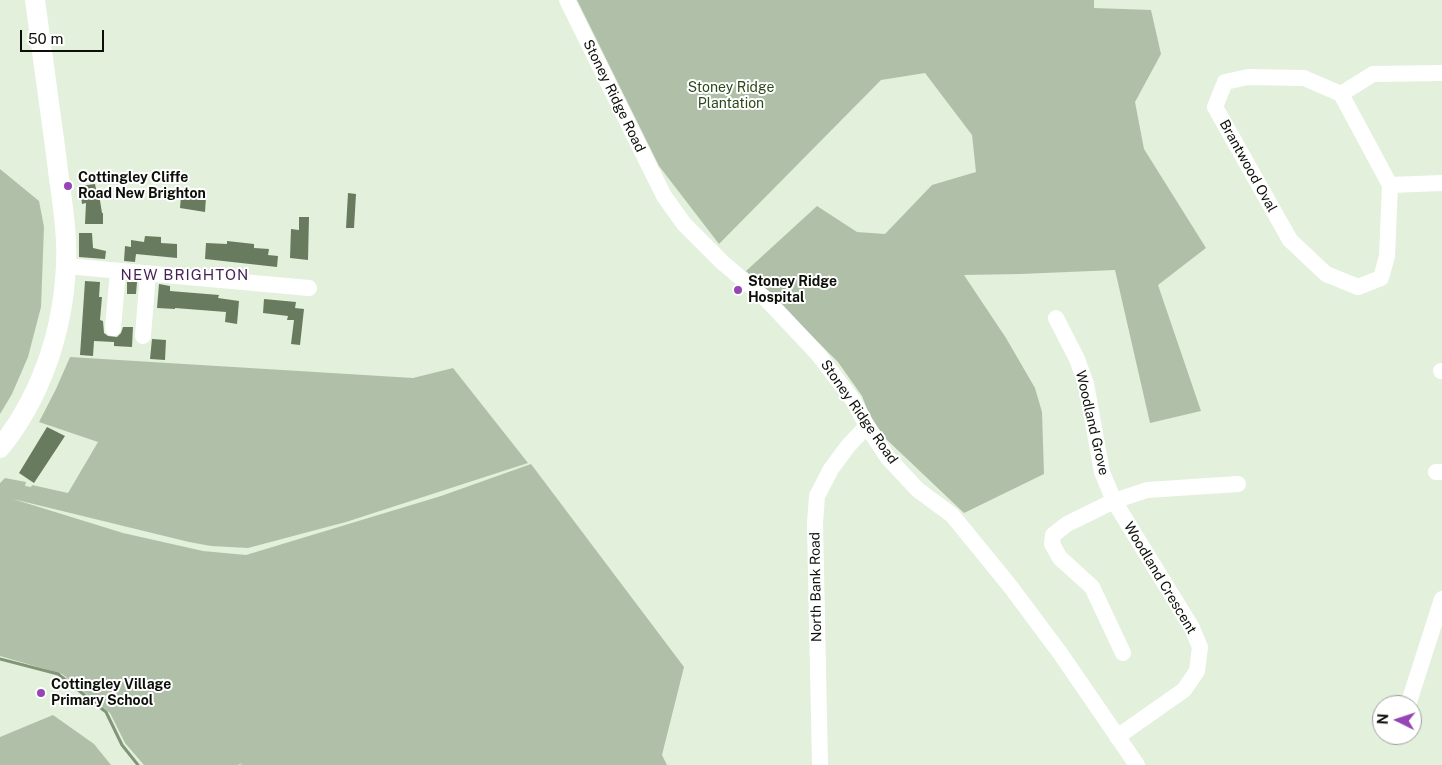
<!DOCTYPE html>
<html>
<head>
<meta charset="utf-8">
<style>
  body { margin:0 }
  #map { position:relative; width:1442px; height:765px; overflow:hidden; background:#e2f0dc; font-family:"Public Sans",sans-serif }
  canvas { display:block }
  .north { position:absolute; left:1372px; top:695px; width:50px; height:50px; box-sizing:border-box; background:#fff; border:1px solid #9e9f9d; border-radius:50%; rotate:274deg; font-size:14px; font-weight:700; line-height:20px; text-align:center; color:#0c1009 }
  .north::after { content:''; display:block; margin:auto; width:18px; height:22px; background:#9545b5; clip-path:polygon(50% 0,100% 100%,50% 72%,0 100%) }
  .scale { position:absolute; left:20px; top:30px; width:84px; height:22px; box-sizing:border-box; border:2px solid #0c1009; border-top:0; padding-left:6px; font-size:15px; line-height:18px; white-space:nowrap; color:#0c1009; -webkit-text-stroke:4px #fff; paint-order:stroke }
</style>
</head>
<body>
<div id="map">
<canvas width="1442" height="765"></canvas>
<div class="north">N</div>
<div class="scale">50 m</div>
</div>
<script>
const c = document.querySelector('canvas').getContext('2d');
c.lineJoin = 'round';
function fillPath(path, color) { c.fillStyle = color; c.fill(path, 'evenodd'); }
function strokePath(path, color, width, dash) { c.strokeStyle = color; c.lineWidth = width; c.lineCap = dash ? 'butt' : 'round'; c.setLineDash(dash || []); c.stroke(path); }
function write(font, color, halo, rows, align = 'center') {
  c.font = font + ' "Public Sans",sans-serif'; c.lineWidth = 4; c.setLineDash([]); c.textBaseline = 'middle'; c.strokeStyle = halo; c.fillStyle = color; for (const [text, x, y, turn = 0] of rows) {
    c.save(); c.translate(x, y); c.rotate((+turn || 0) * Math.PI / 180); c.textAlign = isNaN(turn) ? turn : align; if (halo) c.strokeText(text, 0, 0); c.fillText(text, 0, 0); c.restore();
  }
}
fillPath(new Path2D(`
  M577,0H1094V8L1151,10L1161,54L1135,102L1144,149L1206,248L1158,285L1201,411L1150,423L1115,270L1021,274L964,275L1006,338L1035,388L1042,412L1044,474L964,513L885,438L869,414L862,396L838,362L746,271L817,206L857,232L885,234L932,185L976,172L972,135L925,73L881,80L719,244L659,166Z
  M0,169L39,201L44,227L41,307L28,357L12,394L0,414Z
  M70,357L413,378L453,368L528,463L346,522L248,548L211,546L189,542L13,499L123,533L203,551L246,555L441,496L531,464L684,667L662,755L667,765H240L243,763L238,765H144L125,743L110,713L62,674L0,656V483L5,478L26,482L25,486L31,487L32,485L68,493L98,442L39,422L56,389Z
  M53,715L94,744L111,765H0V737Z`), '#b0c0a8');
strokePath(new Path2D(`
  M0,659L58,674L106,712L122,745L138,765`), '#819577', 3);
fillPath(new Path2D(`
  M95,184L97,194H99L102,213H103V224H85L86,203L82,204L80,186Z
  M348,193L356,194L354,228H346Z
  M181,196L206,197L205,212L180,208Z
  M299,217H309L308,260L290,258L291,229L299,230Z
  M79,233H92L93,248L106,251L105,259L79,257Z
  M145,236L161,237V243L177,244V258L136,254L135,262L124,261L125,246L131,247V240L144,242Z
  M227,241L254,244V248L269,249L268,255L278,256L277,267L205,259L206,243L227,244Z
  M85,281L100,282L99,297H102L100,320L103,321L104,333L108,336L117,337L121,333L123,327H133L132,347L114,346V342L94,341L93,356L80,355Z
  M127,282H137L136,294H127Z
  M159,284L170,286V291L219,295L218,298L239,301L237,324L225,322L226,312L175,308V309L157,308Z
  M264,299L296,302L295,308L304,309L300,345L291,344L294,320H287L288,316L263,313Z
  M152,339L166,340L165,360L150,359Z
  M47,427L65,436L34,483L19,473Z`), '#687b5e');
strokePath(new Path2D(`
  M567,0L664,196L684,224L723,263L767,300L817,353L853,400L867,426L888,458L918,490L952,515L1010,586L1060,653L1137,765
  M1248,77L1304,78L1341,94L1390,185L1387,256L1381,278L1358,287L1326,274L1290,240L1215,107L1225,82Z
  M1341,94L1373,74L1442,73
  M1390,185L1442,183
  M66,266L309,288
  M1056,318L1077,359L1086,384L1102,472L1114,501L1192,628L1200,647L1197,671L1184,690L1117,737
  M113,328L118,271
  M143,336L148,273
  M1441,371H1442
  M1436,472H1442
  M1123,653L1092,587L1060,558L1052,544L1053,535L1067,524L1114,501L1147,490L1238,484
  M1408,705L1442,599
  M820,765L815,523L817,496L831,469L848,446L867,426`), '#fff', 16);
strokePath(new Path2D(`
  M0,448C41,397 63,332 66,266C68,229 60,191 56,154C49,102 42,51 35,0`), '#fff', 20);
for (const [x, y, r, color] of [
  [68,186,5,"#9545b5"],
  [738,290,5,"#9545b5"],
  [41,693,5,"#9545b5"]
]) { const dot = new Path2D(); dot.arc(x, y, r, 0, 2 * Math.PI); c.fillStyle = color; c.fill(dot); strokePath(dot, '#fff', 2); }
write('14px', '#2c481a', '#fff', [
  ["Stoney Ridge",731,88],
  ["Plantation",731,104]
]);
write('14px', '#0c1009', '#fff', [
  ["Stoney Ridge Road",614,96,64],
  ["Brantwood Oval",1248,166,61],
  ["Stoney Ridge Road",859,412,55],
  ["Woodland Grove",1092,423,77],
  ["Woodland Crescent",1160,578,59],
  ["North Bank Road",816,587,-91]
]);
write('bold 14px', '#0c1009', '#fff', [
  ["Cottingley Cliffe",78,178],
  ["Road New Brighton",78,194],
  ["Stoney Ridge",748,282],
  ["Hospital",748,298],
  ["Cottingley Village",51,685],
  ["Primary School",51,701]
], 'left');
c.letterSpacing = '1px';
write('15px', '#461f55', '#fff', [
  ["NEW BRIGHTON",185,275]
]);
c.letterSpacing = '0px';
</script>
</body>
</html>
